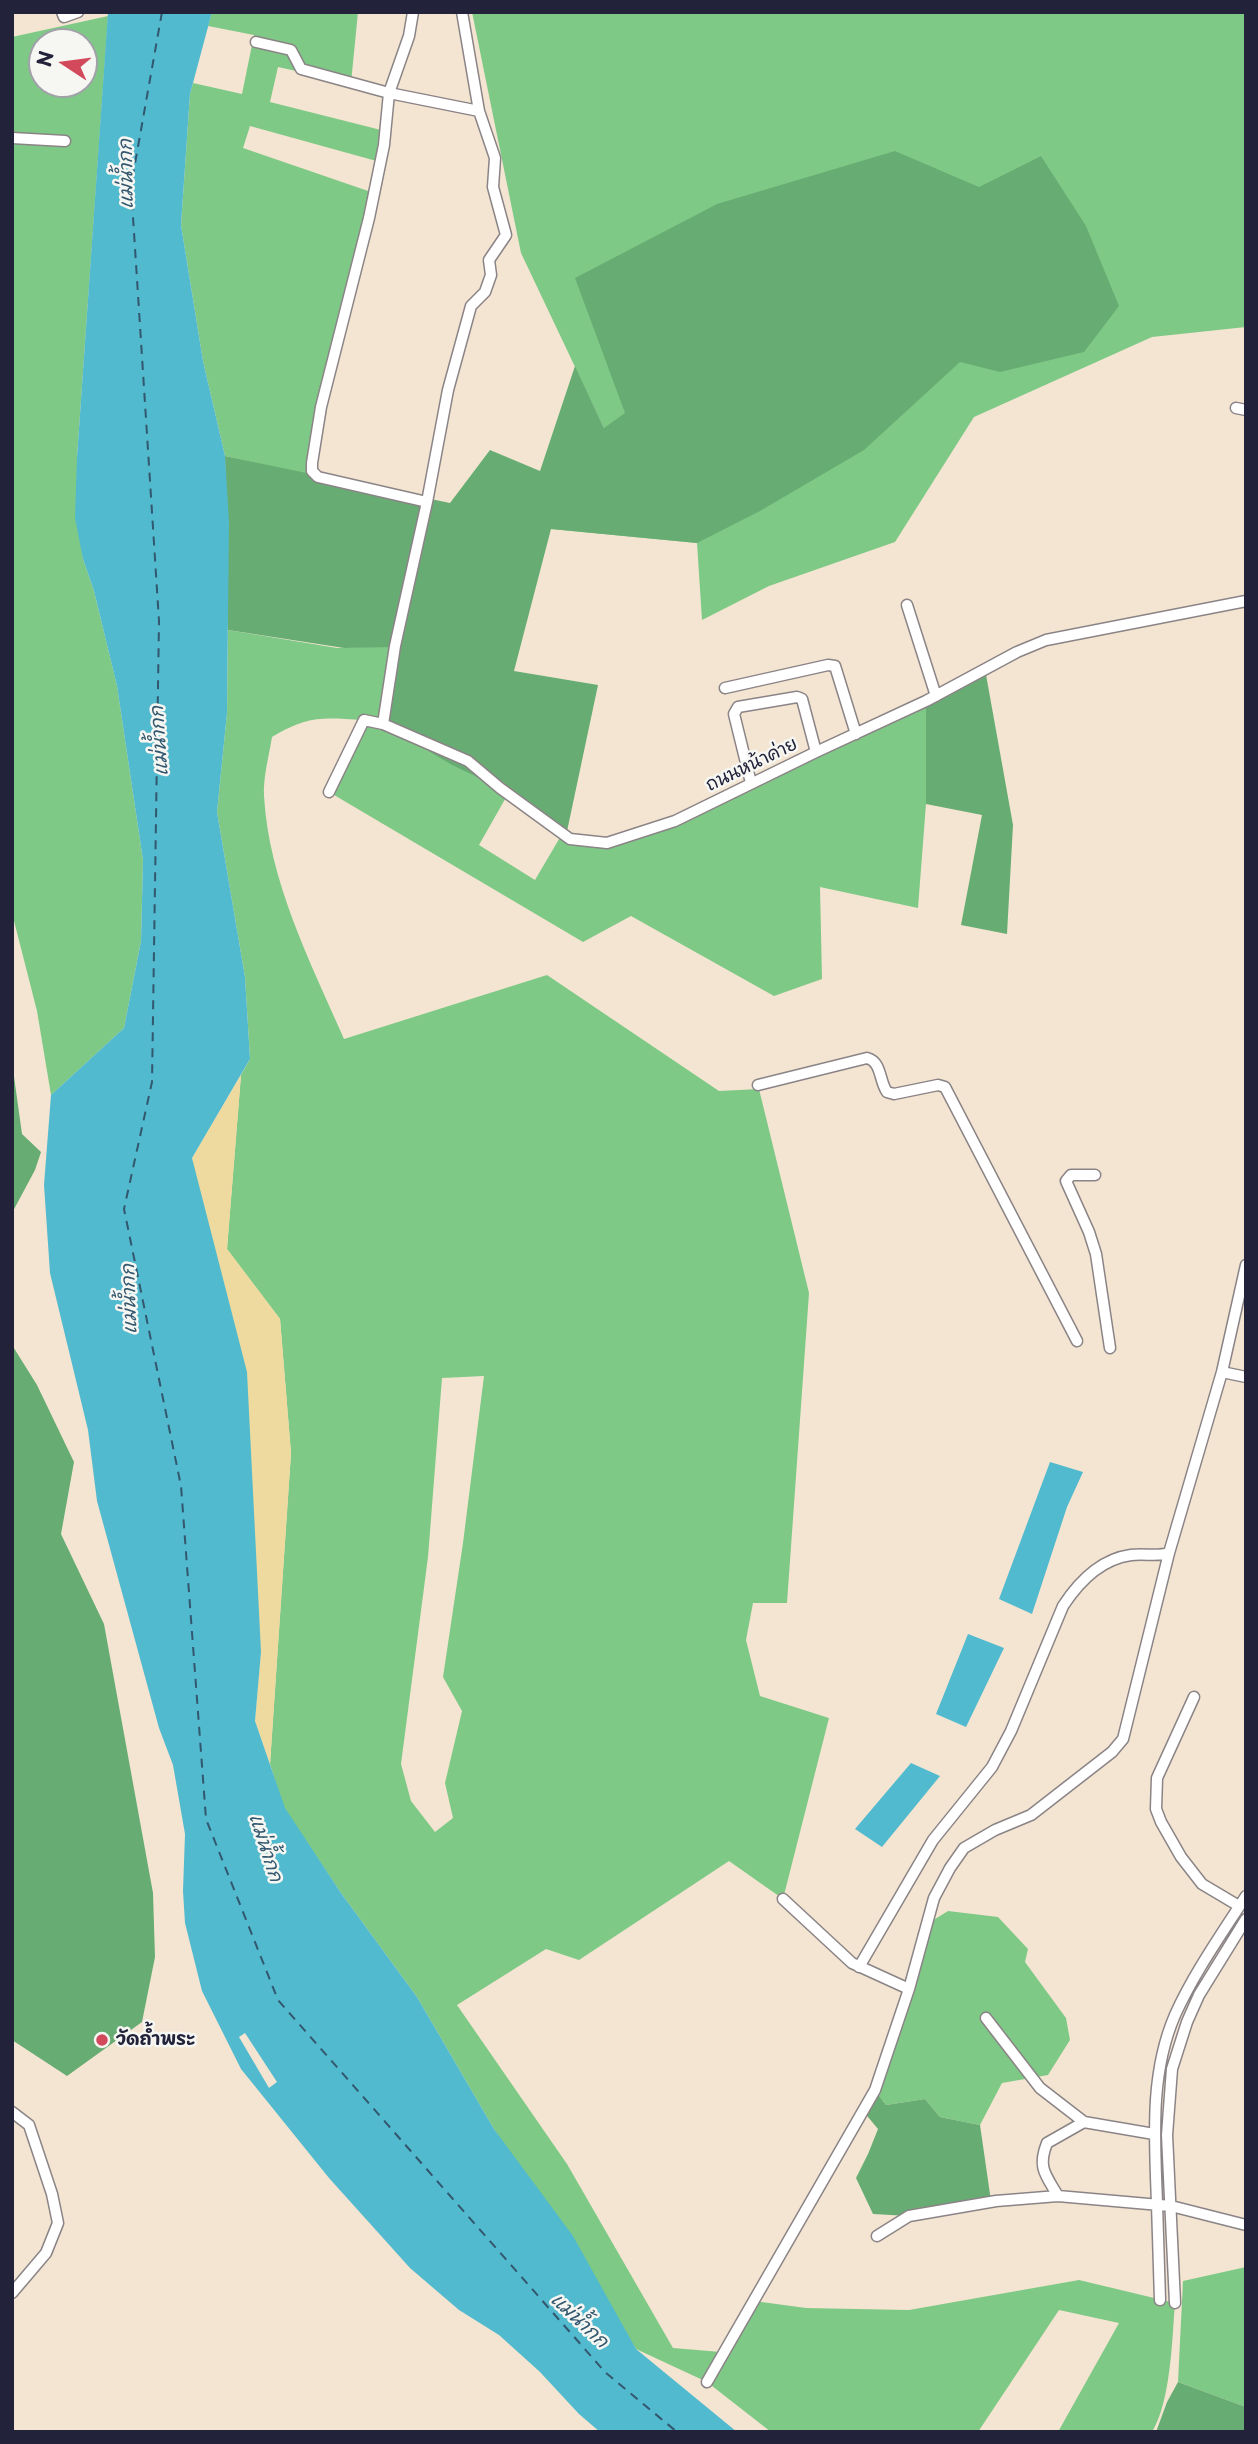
<!DOCTYPE html>
<html>
<head>
<meta charset="utf-8">
<style>
  body { margin:0 }
  #map { position:relative; width:1258px; height:2444px; overflow:hidden; background:#f4e5d2; font-family:"Playpen Sans",sans-serif }
  canvas { display:block }
  .frame { position:absolute; inset:0; border:14px solid #22223b; pointer-events:none }
  .north { position:absolute; left:28px; top:28px; width:70px; height:70px; box-sizing:border-box; background:#f6f6f2; border:2px solid #a1a1a9; border-radius:50%; rotate:283deg; font-size:19px; font-weight:700; line-height:28px; text-align:center; color:#22223b }
  .north::after { content:''; display:block; margin:auto; width:24px; height:32px; background:#d1495b; clip-path:polygon(50% 0,100% 100%,50% 72%,0 100%) }
</style>
</head>
<body>
<div id="map">
<canvas width="1258" height="2444"></canvas>
<div class="frame"></div>
<div class="north">N</div>
</div>
<script>
const c = document.querySelector('canvas').getContext('2d');
c.lineJoin = 'round';
function fillPath(path, color) { c.fillStyle = color; c.fill(path, 'evenodd'); }
function strokePath(path, color, width, dash) { c.strokeStyle = color; c.lineWidth = width; c.lineCap = dash ? 'butt' : 'round'; c.setLineDash(dash || []); c.stroke(path); }
function write(font, color, halo, rows, align = 'center') {
  c.font = font + ' "Playpen Sans","Playpen Sans Thai",sans-serif'; c.lineWidth = 5; c.setLineDash([]); c.textBaseline = 'middle'; c.strokeStyle = halo; c.fillStyle = color; for (const [text, x, y, turn = 0] of rows) {
    c.save(); c.translate(x, y); c.rotate((+turn || 0) * Math.PI / 180); c.textAlign = isNaN(turn) ? turn : align; if (halo) c.strokeText(text, 0, 0); c.fillText(text, 0, 0); c.restore();
  }
}
fillPath(new Path2D(`
  M212,12H358L351,83L278,67L270,102L385,131L380,162L250,126L243,148L374,193L312,471L306,474L225,456L203,361L181,225L190,94L193,83L242,94L254,35L208,26Z
  M472,12H1246V327L1152,337L974,417L895,542L769,586L702,620L697,543L551,529L604,428L521,253Z
  M108,16L77,457L83,559L94,591L117,686L143,860L141,941L124,1028L51,1095L37,1011L12,913V37ZM42,42H84V84H42Z
  M228,630L337,648L395,646L500,788L508,794L479,845L535,880L562,834L607,843L637,833L926,701V804L918,908L820,887L822,979L774,996L631,916L583,942L329,792L364,720C321,718 310,715 272,737C269,756 263,777 264,796C269,882 310,961 344,1039L547,975L719,1091L759,1089L809,1293L787,1603H753L746,1640L760,1696L829,1718L783,1899L729,1861L579,1960L546,1949L457,2005L567,2164L673,2348L721,2352L754,2301L806,2308L909,2310L1079,2280L1175,2303C1172,2339 1171,2401 1152,2432H1058L1119,2323L1059,2310L978,2432H771L707,2382L636,2349L494,2129L417,1997L341,1893L284,1808L270,1764L291,1453L280,1319L227,1249L241,1075L250,1059L245,977L217,812L227,713ZM484,1376L463,1543L443,1677L462,1711L445,1783L453,1818L435,1832L411,1801L401,1764L428,1557L442,1378Z
  M948,1911L998,1917L1028,1949L1025,1962L1066,2018L1070,2040L1048,2075L1002,2083L980,2125L940,2117L925,2099L886,2105L875,2090L927,1924Z
  M1246,2267V2407L1178,2382L1183,2281Z`), '#7fc986');
fillPath(new Path2D(`
  M895,151L979,187L1041,156L1086,226L1119,306L1084,352L1000,372L960,362L864,450L760,511L697,543L551,529L514,671L598,685L566,836L500,788L452,765L383,724L395,647L344,648L228,630L225,456L450,503L490,450L540,471L575,366L604,428L625,413L575,278L717,204Z
  M985,669L1013,825L1007,934L961,925L982,815L926,804V701Z
  M12,1062L22,1134L41,1152L35,1170L12,1213Z
  M12,1345L37,1385L74,1462L61,1534L104,1624L153,1893L155,1957L142,2022L67,2076L12,2040Z
  M875,2090L886,2105L925,2099L940,2117L980,2125L991,2201L909,2216L873,2214L856,2178L868,2154L878,2129L863,2111Z
  M1178,2382L1246,2407V2432H1156L1167,2402Z`), '#67ad73');
fillPath(new Path2D(`
  M241,1075L227,1249L280,1319L291,1453L270,1764L255,1721L261,1652L192,1158Z`), '#eeda9e');
fillPath(new Path2D(`
  M108,12H212L190,94L181,225L203,361L225,456L229,522L227,713L217,812L245,977L250,1059L192,1158L247,1372L261,1652L255,1721L285,1808L341,1893L417,1997L494,2129L573,2236L636,2349L737,2432H600L579,2414L540,2372L499,2335L459,2310L410,2268L329,2178L241,2069L202,1991L185,1923L183,1891L185,1834L173,1765L159,1728L97,1501L88,1430L50,1273L44,1185L51,1095L124,1028L141,941L143,860L117,686L94,591L83,559L75,518L77,457Z
  M1050,1462L1083,1472L1067,1507L1032,1614L999,1599Z
  M968,1634L1004,1648L966,1727L936,1714Z
  M911,1763L940,1776L882,1847L855,1829Z`), '#51bace');
fillPath(new Path2D(`
  M245,2033L277,2082L269,2088L239,2037Z`), '#f4e5d2');
strokePath(new Path2D(`
  M162,12L131,186L159,621L152,1082L124,1209L181,1486L206,1819L278,2000L605,2372L677,2432`), '#32576e', 2, [9, 7]);
const minor = new Path2D(`
  M62,12L64,17L78,12
  M413,12L409,36L389,93L384,145L369,218L321,407L312,463V471L318,477L427,502
  M256,42L291,50L301,69L389,93L479,111
  M12,138L65,141
  M1236,408L1246,410
  M907,605L936,696
  M725,688L828,665L835,666L856,734
  M383,724L395,646L427,502L448,390L471,306L485,292L491,275L489,260L506,235L493,187L495,158L479,111L462,12
  M751,783L734,714L738,707L797,697L802,699L816,752
  M329,792L364,720L383,724L468,761L500,788L570,839L607,843L675,821L816,752L926,701L1017,652L1046,640L1246,601
  M758,1085L867,1058C882,1062 879,1081 887,1092L894,1094L938,1085L945,1087L1077,1341
  M1095,1175H1071L1066,1181L1089,1232L1096,1254L1110,1348
  M1222,1372L1246,1377
  M1194,1697L1157,1778L1156,1809L1161,1822L1181,1857L1202,1884L1239,1906
  M783,1899L852,1963L909,1989
  M859,1967L933,1840L992,1767L1011,1731L1063,1606C1078,1583 1101,1559 1131,1555C1145,1553 1156,1557 1169,1553
  M986,2018L1040,2088L1084,2122
  M12,2112L29,2125L52,2194L58,2223L46,2253L12,2293
  M1058,2196C1046,2175 1037,2168 1047,2143L1084,2122L1154,2134
  M877,2236L909,2216L996,2201L1058,2196L1171,2206L1246,2225
  M1160,2300C1159,2268 1158,2236 1157,2204C1155,2141 1149,2075 1175,2015C1194,1973 1221,1935 1246,1896
  M1175,2303L1167,2135L1172,2069L1187,2022L1199,1995L1246,1919
  M707,2382L875,2090L909,1989L934,1898L950,1868L964,1848L995,1830L1031,1815L1112,1752L1123,1739L1169,1553L1222,1372L1246,1265`);
strokePath(minor, '#8b8486', 13);
strokePath(minor, '#fff', 10);
for (const [x, y, r, color] of [
  [102,2040,7,"#d1495b"]
]) { const dot = new Path2D(); dot.arc(x, y, r, 0, 2 * Math.PI); c.fillStyle = color; c.fill(dot); strokePath(dot, '#f6f6f2', 2.5); }
write('18px', '#22223b', '#f6f6f2', [
  ["ถนนหน้าค่าย",752,765,-26]
]);
write('bold 18px', '#22223b', '#f6f6f2', [
  ["วัดถ้ำพระ",116,2040]
], 'left');
write('italic 19px', '#32576e', '#f6f6f2', [
  ["แม่น้ำกก",127,174,-91],
  ["แม่น้ำกก",160,741,-94],
  ["แม่น้ำกก",130,1299,-92],
  ["แม่น้ำกก",265,1848,72],
  ["แม่น้ำกก",579,2321,43]
]);
</script>
</body>
</html>
